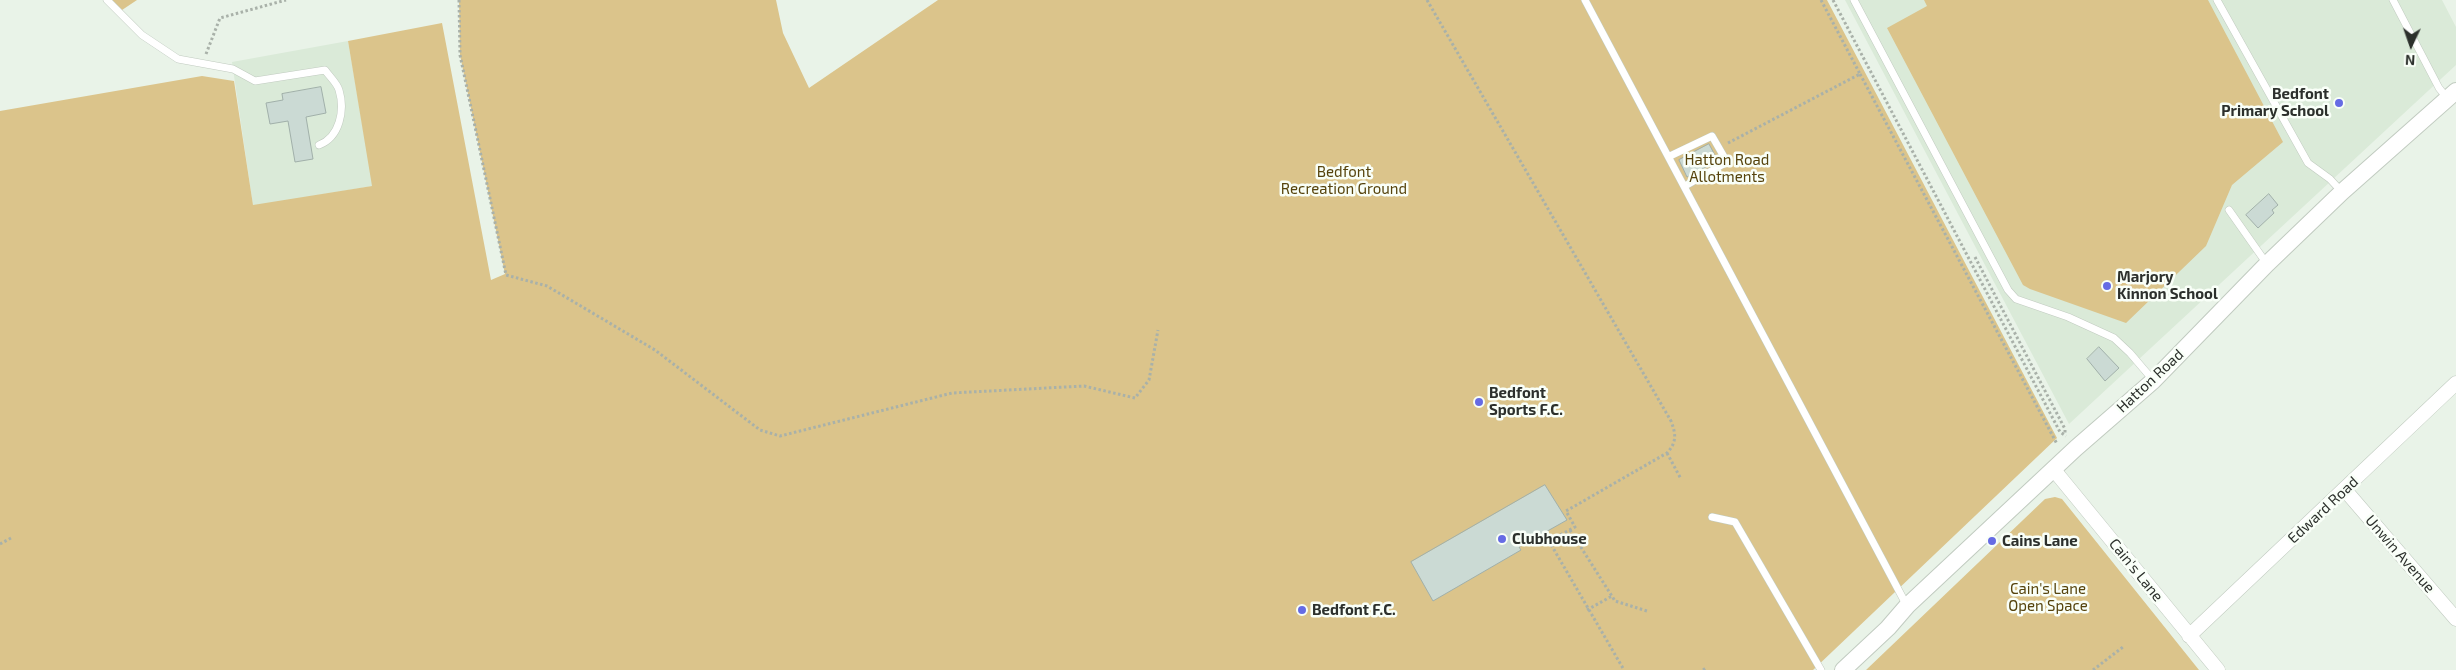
<!DOCTYPE html>
<html>
<head>
<meta charset="utf-8">
<style>
  body { margin:0 }
  #map { position:relative; width:2456px; height:670px; overflow:hidden; background:#e9f3e8; font-family:"Exo 2",sans-serif }
  canvas { display:block }
  .north { position:absolute; left:2386px; top:20px; width:50px; height:50px; -webkit-text-stroke:4px #f9fff8; paint-order:stroke; rotate:183deg; font-size:14px; font-weight:700; line-height:20px; text-align:center; color:#2c302c }
  .north::after { content:''; display:block; margin:auto; width:18px; height:22px; background:#2c302c; clip-path:polygon(50% 0,100% 100%,50% 72%,0 100%) }
</style>
</head>
<body>
<div id="map">
<canvas width="2456" height="670"></canvas>
<div class="north">N</div>
</div>
<script>
const c = document.querySelector('canvas').getContext('2d');
c.lineJoin = 'round';
function fillPath(path, color) { c.fillStyle = color; c.fill(path, 'evenodd'); }
function strokePath(path, color, width, dash) { c.strokeStyle = color; c.lineWidth = width; c.lineCap = dash ? 'butt' : 'round'; c.setLineDash(dash || []); c.stroke(path); }
function write(font, color, halo, rows, align = 'center') {
  c.font = font + ' "Exo 2",sans-serif'; c.lineWidth = 5; c.setLineDash([]); c.textBaseline = 'middle'; c.strokeStyle = halo; c.fillStyle = color; for (const [text, x, y, turn = 0] of rows) {
    c.save(); c.translate(x, y); c.rotate((+turn || 0) * Math.PI / 180); c.textAlign = isNaN(turn) ? turn : align; if (halo) c.strokeText(text, 0, 0); c.fillText(text, 0, 0); c.restore();
  }
}
fillPath(new Path2D(`
  M1845,0H2442L2456,27V65L2069,424Z
  M348,41L373,186L253,206L232,62Z`), '#daead8');
fillPath(new Path2D(`
  M107,0H137L119,12Z
  M459,0H776L783,33L809,88L938,0H1827L2057,438L1813,670H0V111L202,76L234,81L253,205L372,186L348,41L442,23L491,280L505,274L460,55Z
  M1924,0H2208L2283,142L2232,185L2206,246L2126,323L2030,289L2023,285L1887,28L1927,6Z
  M2055,497L2062,499L2199,670H1866L2045,499Z`), '#dbc48b');
const building = new Path2D(`
  M321,87L326,113L306,117L313,159L295,162L288,121L270,124L266,103L283,100L282,94Z
  M1709,144L1718,161L1687,177L1679,160Z
  M2269,194L2278,205L2272,210L2274,213L2258,228L2246,215Z
  M2099,347L2119,368L2105,381L2087,359Z
  M1545,485L1567,520L1519,547L1521,550L1433,601L1411,562Z`);
fillPath(building, '#cbdad4');
strokePath(building, '#a1b0aa', 1);
const service = new Path2D(`
  M107,0L142,35L178,59L233,69L255,81L325,70C329,76 337,83 339,90C345,110 340,137 319,145
  M1585,0L1907,606
  M1854,0L2008,290L2016,299L2068,317L2114,338L2130,353L2153,380
  M2217,0L2308,163L2330,179L2342,192
  M2393,0L2439,88L2447,98
  M1670,156L1712,136L1727,162L1685,186
  M2229,210L2267,264
  M1712,517L1735,522L1821,670`);
const minor = new Path2D(`
  M2054,470L2218,670
  M2345,490L2456,619
  M2189,636L2456,383`);
const tertiary = new Path2D(`
  M1843,670L1888,628L1907,606L2076,448L2153,381L2267,264L2342,192L2456,91`);
strokePath(service, '#c1cbc0', 8);
strokePath(minor, '#c1cbc0', 15);
strokePath(tertiary, '#c1cbc0', 18);
strokePath(new Path2D(`
  M459,0L460,55L506,275L547,286L655,350L760,430L780,436L952,393L1084,386L1135,398L1149,380L1158,330
  M1427,0L1671,421C1676,434 1677,442 1667,453L1566,511L1575,527L1549,541L1624,670
  M1833,0L2060,432L2066,436
  M206,54L220,18L286,0
  M1860,74L2057,444
  M1728,143L1860,74L1821,0
  M1975,257L2065,429V434
  M1667,453L1681,479
  M1570,530L1615,601L1647,611
  M0,544L11,538
  M1587,610L1612,596
  M1703,670L1706,668
  M2093,670L2123,647`), '#a9b1a9', 3, [2.5, 2.5]);
strokePath(service, '#fff', 7);
strokePath(minor, '#fff', 14);
strokePath(tertiary, '#fff', 16);
for (const [x, y, r, color] of [
  [2339,103,5,"#666be4"],
  [2107,286,5,"#666be4"],
  [1479,402,5,"#666be4"],
  [1502,539,5,"#666be4"],
  [1992,541,5,"#666be4"],
  [1302,610,5,"#666be4"]
]) { const dot = new Path2D(); dot.arc(x, y, r, 0, 2 * Math.PI); c.fillStyle = color; c.fill(dot); strokePath(dot, '#f9fff8', 2); }
write('bold 15px', '#2c302c', '#f9fff8', [
  ["Bedfont",2329,94,"right"],
  ["Primary School",2329,111,"right"],
  ["Marjory",2117,277],
  ["Kinnon School",2117,294],
  ["Bedfont",1489,393],
  ["Sports F.C.",1489,410],
  ["Clubhouse",1512,539],
  ["Cains Lane",2002,541],
  ["Bedfont F.C.",1312,610]
], 'left');
write('15px', '#56430c', '#f9fff8', [
  ["Hatton Road",1727,160],
  ["Allotments",1727,177],
  ["Bedfont",1344,172],
  ["Recreation Ground",1344,189],
  ["Cain's Lane",2048,589],
  ["Open Space",2048,606]
]);
write('15px', '#2c302c', '#f9fff8', [
  ["Hatton Road",2150,381,-43],
  ["Edward Road",2323,510,-43],
  ["Unwin Avenue",2400,554,49],
  ["Cain's Lane",2136,570,51]
]);
</script>
</body>
</html>
